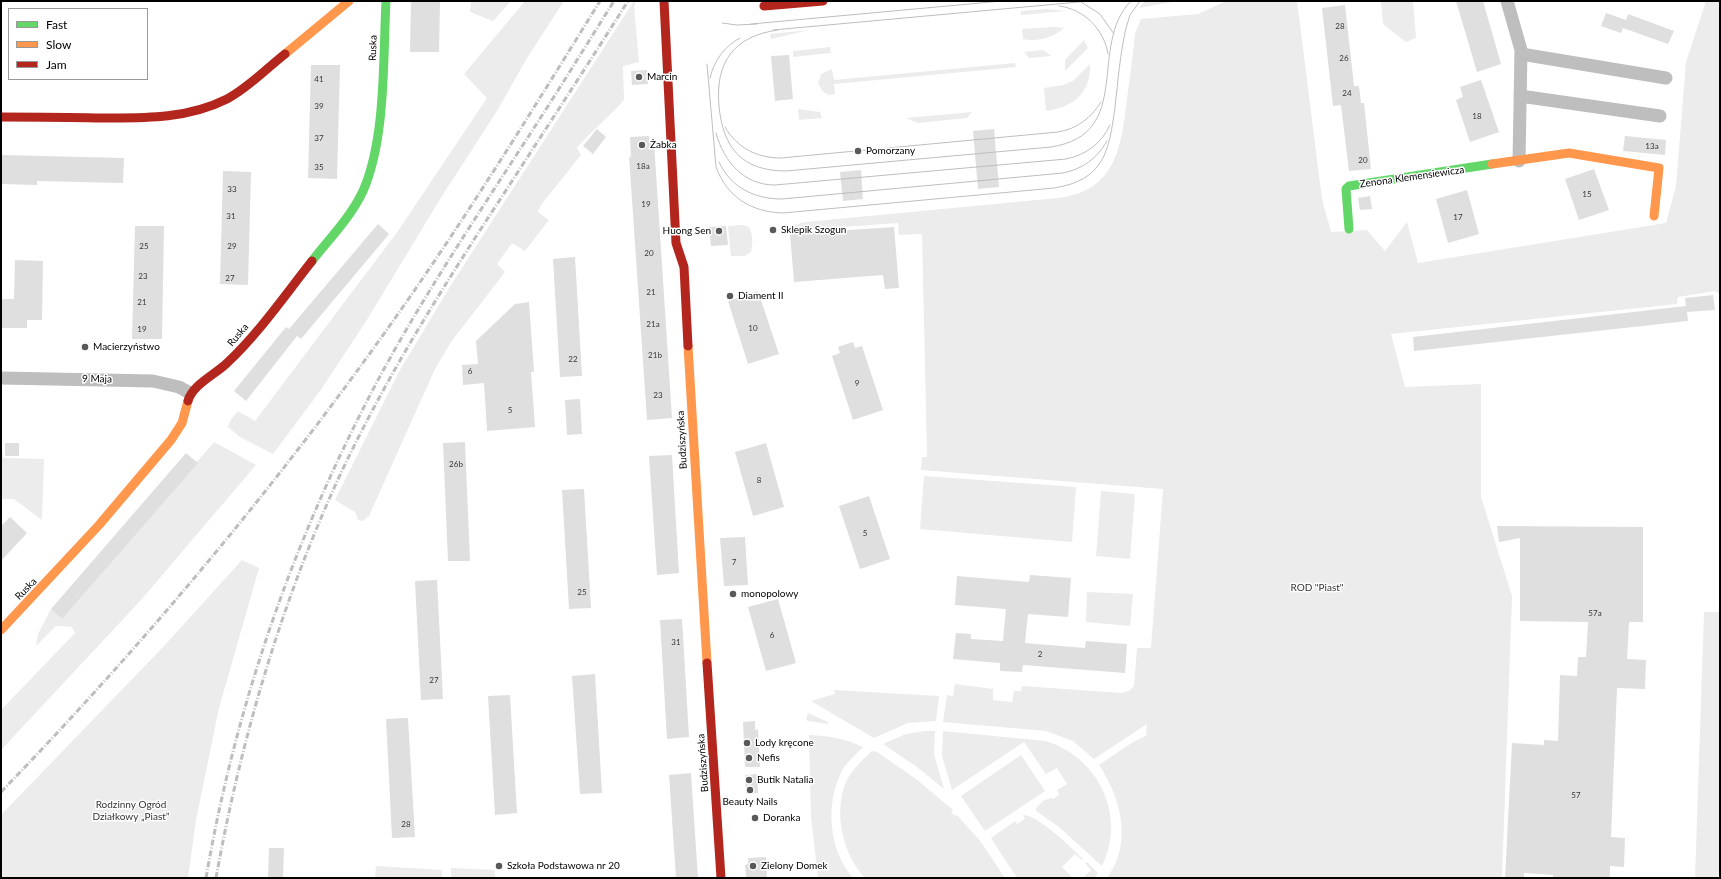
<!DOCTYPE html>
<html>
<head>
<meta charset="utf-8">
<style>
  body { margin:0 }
  #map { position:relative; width:1721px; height:879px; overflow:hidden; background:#fff; font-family:Lato,sans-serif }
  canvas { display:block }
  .frame { position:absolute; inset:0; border:2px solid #000; pointer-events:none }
  .legend { position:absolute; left:8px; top:8px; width:140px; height:72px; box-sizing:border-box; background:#fff; border:1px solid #999; margin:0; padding:5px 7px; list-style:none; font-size:12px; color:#000 }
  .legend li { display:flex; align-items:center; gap:8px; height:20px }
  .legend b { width:20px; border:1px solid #999 }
</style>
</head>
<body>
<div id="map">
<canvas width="1721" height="879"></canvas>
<div class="frame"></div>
<ul class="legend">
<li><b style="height:5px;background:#63d668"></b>Fast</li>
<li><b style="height:5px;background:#ff974d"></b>Slow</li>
<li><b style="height:5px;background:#b3261e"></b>Jam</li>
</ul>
</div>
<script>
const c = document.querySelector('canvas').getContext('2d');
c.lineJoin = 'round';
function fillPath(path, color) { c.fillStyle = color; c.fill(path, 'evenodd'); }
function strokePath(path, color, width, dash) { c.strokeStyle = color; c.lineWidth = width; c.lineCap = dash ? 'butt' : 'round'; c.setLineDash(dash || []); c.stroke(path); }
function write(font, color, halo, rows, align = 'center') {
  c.font = font + ' Lato,sans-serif'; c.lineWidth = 3; c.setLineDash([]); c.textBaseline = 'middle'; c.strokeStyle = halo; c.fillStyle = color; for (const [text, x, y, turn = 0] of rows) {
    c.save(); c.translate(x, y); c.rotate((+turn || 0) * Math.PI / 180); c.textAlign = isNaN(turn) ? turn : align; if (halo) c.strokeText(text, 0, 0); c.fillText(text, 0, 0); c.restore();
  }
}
fillPath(new Path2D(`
  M471,1H511L493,21L470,12Z
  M525,1H564L527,58L497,111L442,196L365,323L320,391L273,454L240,437L228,427L230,421L238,411L255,421L398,231L487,98L464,74Z
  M634,1H636L634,7L639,62L623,66L624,100C609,117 592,130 577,148L581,155L541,205L538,212L549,220L525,251L512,243L497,264L505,272L451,342L435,369L369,516L363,521L358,520L355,512L335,500L400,370L451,285Z
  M1145,1H1178L1139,8Z
  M1226,1H1297L1322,199L1331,232L1367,230L1385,251L1407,222L1418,263L1666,223L1676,186L1686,62L1706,1H1720V294L1715,291L1678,297L1677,304L1391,334L1405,387L1481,384V497L1512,596L1502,878H1107C1133,843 1121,798 1099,765L1133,742L1146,736L1147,724L1094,759L1073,741L1046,731L943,722L947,695L953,696L955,684L993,689V700L1012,702L1014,691H1021L1022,686L1121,693L1129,691L1134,686L1137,648H1151L1163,489L921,470L922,457H927L922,234L899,235L898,223L788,231L790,226L805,222L1058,198C1116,191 1121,148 1127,99C1130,77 1133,55 1135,33L1141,19L1198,14Z
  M1390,1H1413L1416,38L1406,42L1383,24L1381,2Z
  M1047,9L1066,11L1021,15V11Z
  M1055,27L1064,28C1053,38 1036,42 1023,39L1022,29Z
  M809,30L771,39L770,34Z
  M1084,40L1088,48L1065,71V60Z
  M830,47L831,53L793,57V51Z
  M1043,50L1052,56L1029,58L1024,52Z
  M1015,63L1016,67L834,84L835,94L829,95L823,92L818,83L821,74L832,69L834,80Z
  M1090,64C1091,94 1073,107 1046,111L1044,88L1063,85L1073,81Z
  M798,109L820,112L822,118L799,120Z
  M972,112L967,118L918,123L906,118Z
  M743,225L749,227C753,235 753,243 751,252L745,256H731L728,226Z
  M1,441L3,458L44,459L42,520L14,499H1Z
  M214,442L256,465L141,600L1,750V710L75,633L72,627L56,626L36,646L38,634L51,609L62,619Z
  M924,476L1076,487L1072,542L920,529Z
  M1101,491L1135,494L1130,559L1096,556Z
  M242,560L259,568L219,708L196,820L188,878H1V815L165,645Z
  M1087,592L1133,594L1130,626L1086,622Z
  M1704,612H1720V865L1718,878H1695Z
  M834,690L939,696L936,721L908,723L874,738L811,701L835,694Z
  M808,713L828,722V724L808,721L806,719Z
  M925,731H935L934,754L944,789L917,767L883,744L906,734Z
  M943,731L1045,741C1098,756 1127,816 1102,866L1059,827L1036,811V808L1043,801L1051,798L1053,799L1059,795L1057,790L1067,784L1057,768L1046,774L1024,742L952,790L942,756Z
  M809,735C828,736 845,738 863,747C856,755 845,763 841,773C825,805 829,851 853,878H818L811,817Z
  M872,751L877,752L916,779L953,810L951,812L955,816L957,815L981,842L1005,878H865C843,855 833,812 846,782C852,770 862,760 872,751Z
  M1021,755L1045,791L985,831L961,796Z
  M1023,815C1037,814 1073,849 1083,859L1082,860L1075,854L1062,867L1073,878H1017L991,838L1015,821L1017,824L1025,819Z
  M1087,862L1098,873L1095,878H1083L1091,870L1085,863Z
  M376,866L442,870V878H375Z
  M451,868L495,870V878H451Z`), '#ececec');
fillPath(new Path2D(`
  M411,1H440L439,52H410Z
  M1456,1H1483L1501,64L1477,72Z
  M1345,5L1354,86H1359L1361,103H1364L1371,169L1349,171L1341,105L1333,106L1322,8Z
  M1606,13L1626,20L1628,14L1674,31L1668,44L1623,28L1621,33L1601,26Z
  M789,55L793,99L775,101L771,56Z
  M311,65H340L337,179L308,178Z
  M647,70L648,84L632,85L631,71Z
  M1481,80L1499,132L1470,142L1456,100L1463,97L1460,87Z
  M597,129L606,137L593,154L583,146Z
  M994,129L999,187L978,189L973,131Z
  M649,136V142H654L672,418L647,420L629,156L631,158L630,137Z
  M1625,136L1666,140L1665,155L1623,151Z
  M1,155L124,158L123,183L37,181V185L1,184Z
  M1594,169L1609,210L1579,220L1565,179Z
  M861,170L863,199L843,201L840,172Z
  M223,171L251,172L248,285L220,284Z
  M1467,190L1479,234L1448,243L1436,199Z
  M1370,196L1372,209L1360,210L1358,198Z
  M378,224L389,234L301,339L297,336L246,401L234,391L286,327L289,329Z
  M135,226H164L162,339H132Z
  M726,226L728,245L711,246L709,227Z
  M894,227L899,288L885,289L883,275L794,282L790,234Z
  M575,257L582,376L560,377L553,259Z
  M15,260L43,261L42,320H27V328H1V299H14Z
  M758,291L779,354L748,364L728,301Z
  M1713,295L1715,310L1687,312L1688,321L1414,351L1413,337L1686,306L1685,298Z
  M529,302L534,372H531L535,427L487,431L484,383L463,385L462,365L478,364L476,341L515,304Z
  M853,342L855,348L862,346L883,410L853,420L832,356L840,353L838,347Z
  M580,399L582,434L567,435L565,400Z
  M465,442L470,561H448L443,443Z
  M5,443H19V456H5Z
  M766,443L784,507L753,516L735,452Z
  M186,453L198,463L62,619L51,609Z
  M672,455L679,573L657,575L649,456Z
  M584,489L591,608L569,609L562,490Z
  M869,496L890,559L860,569L839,506Z
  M10,517L27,533L1,561V526Z
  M1497,526L1643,527V622H1629L1627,659L1646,660L1645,689L1617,688L1611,837L1625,838L1624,867L1610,866V878H1553V875L1524,873V878H1505L1512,743L1544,745V740L1558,741L1560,675L1577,676L1578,657H1586L1588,622L1520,621V538L1499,542Z
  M745,537L748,585L724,586L720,538Z
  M1030,575L1071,578L1068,617L1028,614L1025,643L1085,648L1086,641L1127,644L1125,673L1023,665L1022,672L1000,671V663L953,659L956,633L971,634V639L1003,641L1006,609L955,605L957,576L1029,582Z
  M437,580L443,699L421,700L415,581Z
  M778,599L796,663L766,671L748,607Z
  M682,619L689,737L667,739L660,620Z
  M595,674L602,793L580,794L572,676Z
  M510,695L517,813L495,815L488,696Z
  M408,718L415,837L392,838L386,719Z
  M755,721V730L758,729L760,767H745L743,722Z
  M691,773L698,878H676L669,775Z
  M757,774L758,793L746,794L745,775Z
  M269,848H284L283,878H268Z
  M766,857L767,878H746L745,865L748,864V858Z`), '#dfdfdf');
strokePath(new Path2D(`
  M1507,1L1521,50L1519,161
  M1521,54L1666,78
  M1520,96L1660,116
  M1,378L153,381L179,387L190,393`), '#bebebe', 13);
strokePath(new Path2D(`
  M1349,229L1346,189L1349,186L1492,164
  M312,261C329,239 351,217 363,191C386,139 383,59 386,1`), '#63d668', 9);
strokePath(new Path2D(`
  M285,54L349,1
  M1492,164L1569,153L1659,168L1654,216
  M688,346L707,663
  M1,630L99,525L171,440L182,423L188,401`), '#ff974d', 9);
strokePath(new Path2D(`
  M664,1L676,243L684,267L688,346
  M764,6L823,1
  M1,117C33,117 64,117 96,118C141,118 185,120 227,99C248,88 266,69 285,54
  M188,401C192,385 216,374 227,363C259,333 285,295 312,261
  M707,663L721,878`), '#b3261e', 9);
strokePath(new Path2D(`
  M1081,2L1100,14L1114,34
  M1059,6C1084,9 1104,29 1108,54
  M722,23L737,25L757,24
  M751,24L1002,1
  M773,30L1090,1
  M778,30C734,36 715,62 719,106C723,148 742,171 786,171L1051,147C1135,134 1087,45 1131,1
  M707,64L716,167C727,197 751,212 783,213L1054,188C1104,180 1109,152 1115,107C1118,81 1120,54 1126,28L1130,15L1140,1
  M710,78C714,60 725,46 740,38
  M725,127C737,148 757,158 781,158L1058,132C1077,129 1091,118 1101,102
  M716,133C724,162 744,185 775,185L1066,159C1086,155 1102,143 1110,125
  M719,162C731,188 755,199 782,199L1063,173C1082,169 1097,159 1107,141`), '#bebebe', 1);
strokePath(new Path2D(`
  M1,792C148,640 284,477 405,304C474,205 537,103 600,1
  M206,878C236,703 295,536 378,380C420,302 469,228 517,154C550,104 582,52 614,1
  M216,878C241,739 281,603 340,475C386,377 444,285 503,195C545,130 587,66 628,1`), '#bebebe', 3, [6, 2, 1, 2]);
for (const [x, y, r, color] of [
  [639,77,4,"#595959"],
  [642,145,4,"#595959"],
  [858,151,4,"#595959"],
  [773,230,4,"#595959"],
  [719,231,4,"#595959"],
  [730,296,4,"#595959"],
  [85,347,4,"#595959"],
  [733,594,4,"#595959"],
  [747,743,4,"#595959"],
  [749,758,4,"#595959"],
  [749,780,4,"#595959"],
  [750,790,4,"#595959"],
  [755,818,4,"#595959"],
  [499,866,4,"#595959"],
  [753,866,4,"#595959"]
]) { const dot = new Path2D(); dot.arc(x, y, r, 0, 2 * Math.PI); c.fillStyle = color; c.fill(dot); strokePath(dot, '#fff', 1.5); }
write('8px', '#383838', null, [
  ["28",1340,26],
  ["26",1344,58],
  ["41",319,79],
  ["24",1347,93],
  ["39",319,106],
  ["18",1477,116],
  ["37",319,138],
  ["13a",1652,146],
  ["20",1363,160],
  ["18a",643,166],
  ["35",319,167],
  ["33",232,189],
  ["15",1587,194],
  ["19",646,204],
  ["31",231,216],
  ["17",1458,217],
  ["25",144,246],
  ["29",232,246],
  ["20",649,253],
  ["23",143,276],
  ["27",230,278],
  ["21",651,292],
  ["21",142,302],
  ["21a",653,324],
  ["10",753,328],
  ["19",142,329],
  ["21b",655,355],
  ["22",573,359],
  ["6",470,371],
  ["9",857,383],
  ["23",658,395],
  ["5",510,410],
  ["26b",456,464],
  ["8",759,480],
  ["5",865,533],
  ["7",734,562],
  ["25",582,592],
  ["57a",1595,613],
  ["6",772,635],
  ["31",676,642],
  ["2",1040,654],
  ["27",434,680],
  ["57",1576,795],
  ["28",406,824]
]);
write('10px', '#000', '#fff', [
  ["Ruska",373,48,-88],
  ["Zenona Klemensiewicza",1412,177,-8],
  ["Ruska",238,335,-50],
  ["9 Maja",97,379,1],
  ["Budziszyńska",682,440,-93],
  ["Ruska",26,589,-46],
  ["Budziszyńska",703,763,-94]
]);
write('10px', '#000', '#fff', [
  ["Marcin",647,77],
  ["Żabka",650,145],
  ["Pomorzany",866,151],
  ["Sklepik Szogun",781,230],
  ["Huong Sen",711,231,"right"],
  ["Diament II",738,296],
  ["Macierzyństwo",93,347],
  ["monopolowy",741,594],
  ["Lody kręcone",755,743],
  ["Nefis",757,758],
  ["Butik Natalia",757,780],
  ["Beauty Nails",750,802,"center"],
  ["Doranka",763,818],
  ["Szkoła Podstawowa nr 20",507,866],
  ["Zielony Domek",761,866]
], 'left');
write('10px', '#333', '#fff', [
  ["ROD \"Piast\"",1317,588],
  ["Rodzinny Ogród",131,805],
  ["Działkowy „Piast”",131,817]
]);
</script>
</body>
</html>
